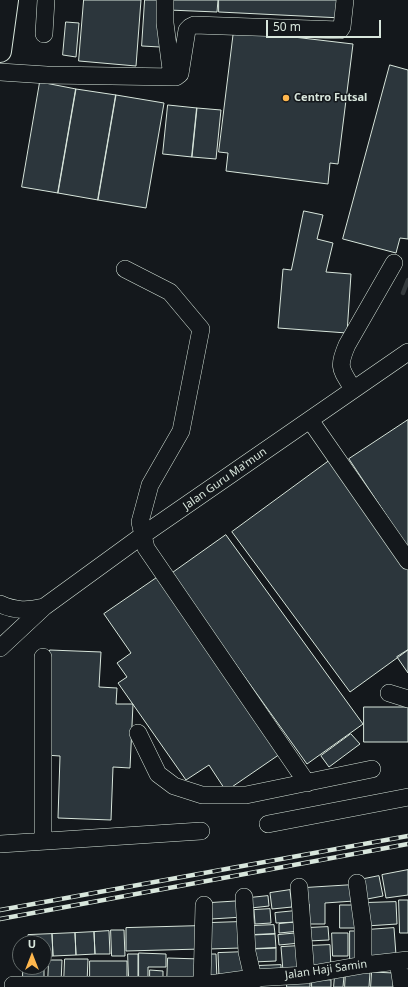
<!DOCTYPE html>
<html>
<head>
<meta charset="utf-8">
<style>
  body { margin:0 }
  #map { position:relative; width:408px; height:987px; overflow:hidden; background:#14181c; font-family:"Noto Sans",sans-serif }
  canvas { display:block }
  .north { position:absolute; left:12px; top:935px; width:40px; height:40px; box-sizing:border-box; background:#14181c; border:1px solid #626a69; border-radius:50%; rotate:0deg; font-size:11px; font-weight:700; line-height:16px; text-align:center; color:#d8e6dc }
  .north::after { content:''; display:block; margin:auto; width:14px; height:18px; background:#ffb74d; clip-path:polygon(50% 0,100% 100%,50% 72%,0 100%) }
  .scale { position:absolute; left:266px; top:20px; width:115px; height:18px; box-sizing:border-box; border:2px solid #d8e6dc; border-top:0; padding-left:5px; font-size:12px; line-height:14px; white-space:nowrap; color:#d8e6dc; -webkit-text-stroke:3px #14181c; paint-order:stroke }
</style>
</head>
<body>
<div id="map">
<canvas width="408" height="987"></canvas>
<div class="north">U</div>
<div class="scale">50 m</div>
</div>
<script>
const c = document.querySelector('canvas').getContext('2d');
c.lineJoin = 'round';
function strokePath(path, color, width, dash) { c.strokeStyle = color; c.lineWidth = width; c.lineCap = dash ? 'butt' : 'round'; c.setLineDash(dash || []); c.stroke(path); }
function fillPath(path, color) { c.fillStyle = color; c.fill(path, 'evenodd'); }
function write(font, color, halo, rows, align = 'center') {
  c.font = font + ' "Noto Sans",sans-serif'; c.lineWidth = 3; c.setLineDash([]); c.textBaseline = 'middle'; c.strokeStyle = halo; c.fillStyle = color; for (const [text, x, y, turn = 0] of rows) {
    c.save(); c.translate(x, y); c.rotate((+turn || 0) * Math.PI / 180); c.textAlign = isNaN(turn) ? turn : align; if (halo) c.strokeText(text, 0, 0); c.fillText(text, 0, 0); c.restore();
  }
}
strokePath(new Path2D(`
  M403,293L408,280`), '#363b3e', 4.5);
const building = new Path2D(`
  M84,0H141L136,66L79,61Z
  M145,0H163L160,47L142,46Z
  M168,0H218L217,12L168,10Z
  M219,0H343L342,18L219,12Z
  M66,22L79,23L76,57L63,55Z
  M234,30L353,44L338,164L330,163L328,184L226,171L228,153L219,152Z
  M390,65L408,70V239L400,238L396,253L343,239Z
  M40,82L76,89L58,193L22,187Z
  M76,89L116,95L98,200L58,193Z
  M116,95L164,103L146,208L98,200Z
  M168,105L197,108L192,157L163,154Z
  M197,108L221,110L216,159L192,157Z
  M304,211L323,215L317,239L333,243L326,272L351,274L347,333L278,328L283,269L291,270Z
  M408,420V548L349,459Z
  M329,461L408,568V650L350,692L232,532Z
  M226,535L363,724L307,764L171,574Z
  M158,577L280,754L226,791L209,765L186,780L118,683L127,677L117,663L131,653L104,614Z
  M50,650L101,652L99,687L117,688L116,704H133L130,768L113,767L111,820L58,818L60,756L45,755Z
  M408,650V673L397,657Z
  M364,707H408V742H364Z
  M351,734L360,744L329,767L321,756Z
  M408,870V895L386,898L382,875Z
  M379,876L383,896L362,900L359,880Z
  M353,885L354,901L325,903V924H309V904H305L304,888Z
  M290,890L292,907L272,909L270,893Z
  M268,896L269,906L251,908L249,898Z
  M399,900H408V933H400Z
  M242,901L243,917L211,919L210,903Z
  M396,902L397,924L366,926L364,903Z
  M340,905H359V928H340Z
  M270,909L271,923L255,924L254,910Z
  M295,911L296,922L276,923L275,913Z
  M239,922L240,948L209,949V923Z
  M299,922L300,931L279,933V924Z
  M274,925L275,934L252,935L251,926Z
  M200,926L201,949L126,951V928Z
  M328,927L329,940L308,941L307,928Z
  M394,928L396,955L368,958L366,930Z
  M111,930H124L125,956H112Z
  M109,931L110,954H95L94,932Z
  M350,931H361L362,960H350Z
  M94,932L95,954L76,955L75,933Z
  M75,933L76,955L53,956L52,934Z
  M299,933L300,943L279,945L278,935Z
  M332,933H348V956H333Z
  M52,934L53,956L44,957V943H28V935Z
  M275,934L276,948L252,949V935Z
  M330,945L331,968L308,969L307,946Z
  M299,946L301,970L283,971L281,947Z
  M276,948V961L253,962L252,949Z
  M245,952L246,977H219L218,953Z
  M139,953L166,954V967H148V983H139Z
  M128,954H138V978H129Z
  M204,954H216L217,980L205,981Z
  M168,958L200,959L199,984L167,983Z
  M65,959H88L87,983H64Z
  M49,960H62L61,983H48Z
  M90,961H127V979L90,980Z
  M281,965V974L256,976V966Z
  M23,967H44V980H23Z
  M150,970L163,971V983H150Z
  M346,971L370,972L369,987H345Z
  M372,972L394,973L393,987H371Z
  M335,975L344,976L343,987H334Z
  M312,979L331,980V987H312Z
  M287,980L310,981V987H287Z`);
fillPath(building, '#2c363c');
strokePath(building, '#d8e6dc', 1);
const minor = new Path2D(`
  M165,0V23L172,77
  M44,34L46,0
  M0,72L47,75L176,77L180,74L187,30L190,27L194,25L340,30L342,27L345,0
  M125,269L170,292L201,329L181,431L150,485L140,522L146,548L307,783
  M353,389C341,369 337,368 347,345L394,263
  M310,420L408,561
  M0,604C15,611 28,611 44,607
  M0,648L44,607L143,535L408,352
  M43,657V841
  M389,693L408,699
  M138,733L158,774L174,786L202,795H246L372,769
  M268,824L408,797
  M0,844L201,831
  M357,883L363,927V965
  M299,887L306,975
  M398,961L402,987
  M13,985H202L253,978L247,952L244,897
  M202,985L204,905
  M252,987L253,978L306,975L363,965L408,960`);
const major = new Path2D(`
  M0,51L7,0`);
strokePath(minor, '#d8e6dc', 18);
strokePath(major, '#d8e6dc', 24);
strokePath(minor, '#14181c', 17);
strokePath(major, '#14181c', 22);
const rail = new Path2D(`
  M0,910L408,836
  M0,919L408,844`);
strokePath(rail, '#d8e6dc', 4.5);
strokePath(rail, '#14181c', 3, [9]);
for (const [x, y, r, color] of [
  [286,98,4,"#ffb74d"]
]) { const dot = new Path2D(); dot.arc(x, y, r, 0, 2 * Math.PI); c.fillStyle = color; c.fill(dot); strokePath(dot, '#14181c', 1.5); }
write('bold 11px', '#d8e6dc', '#14181c', [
  ["Centro Futsal",294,98]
], 'left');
write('11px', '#d8e6dc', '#14181c', [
  ["Jalan Guru Ma'mun",225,479,-35],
  ["Jalan Haji Samin",326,970,-8]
]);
</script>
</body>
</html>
